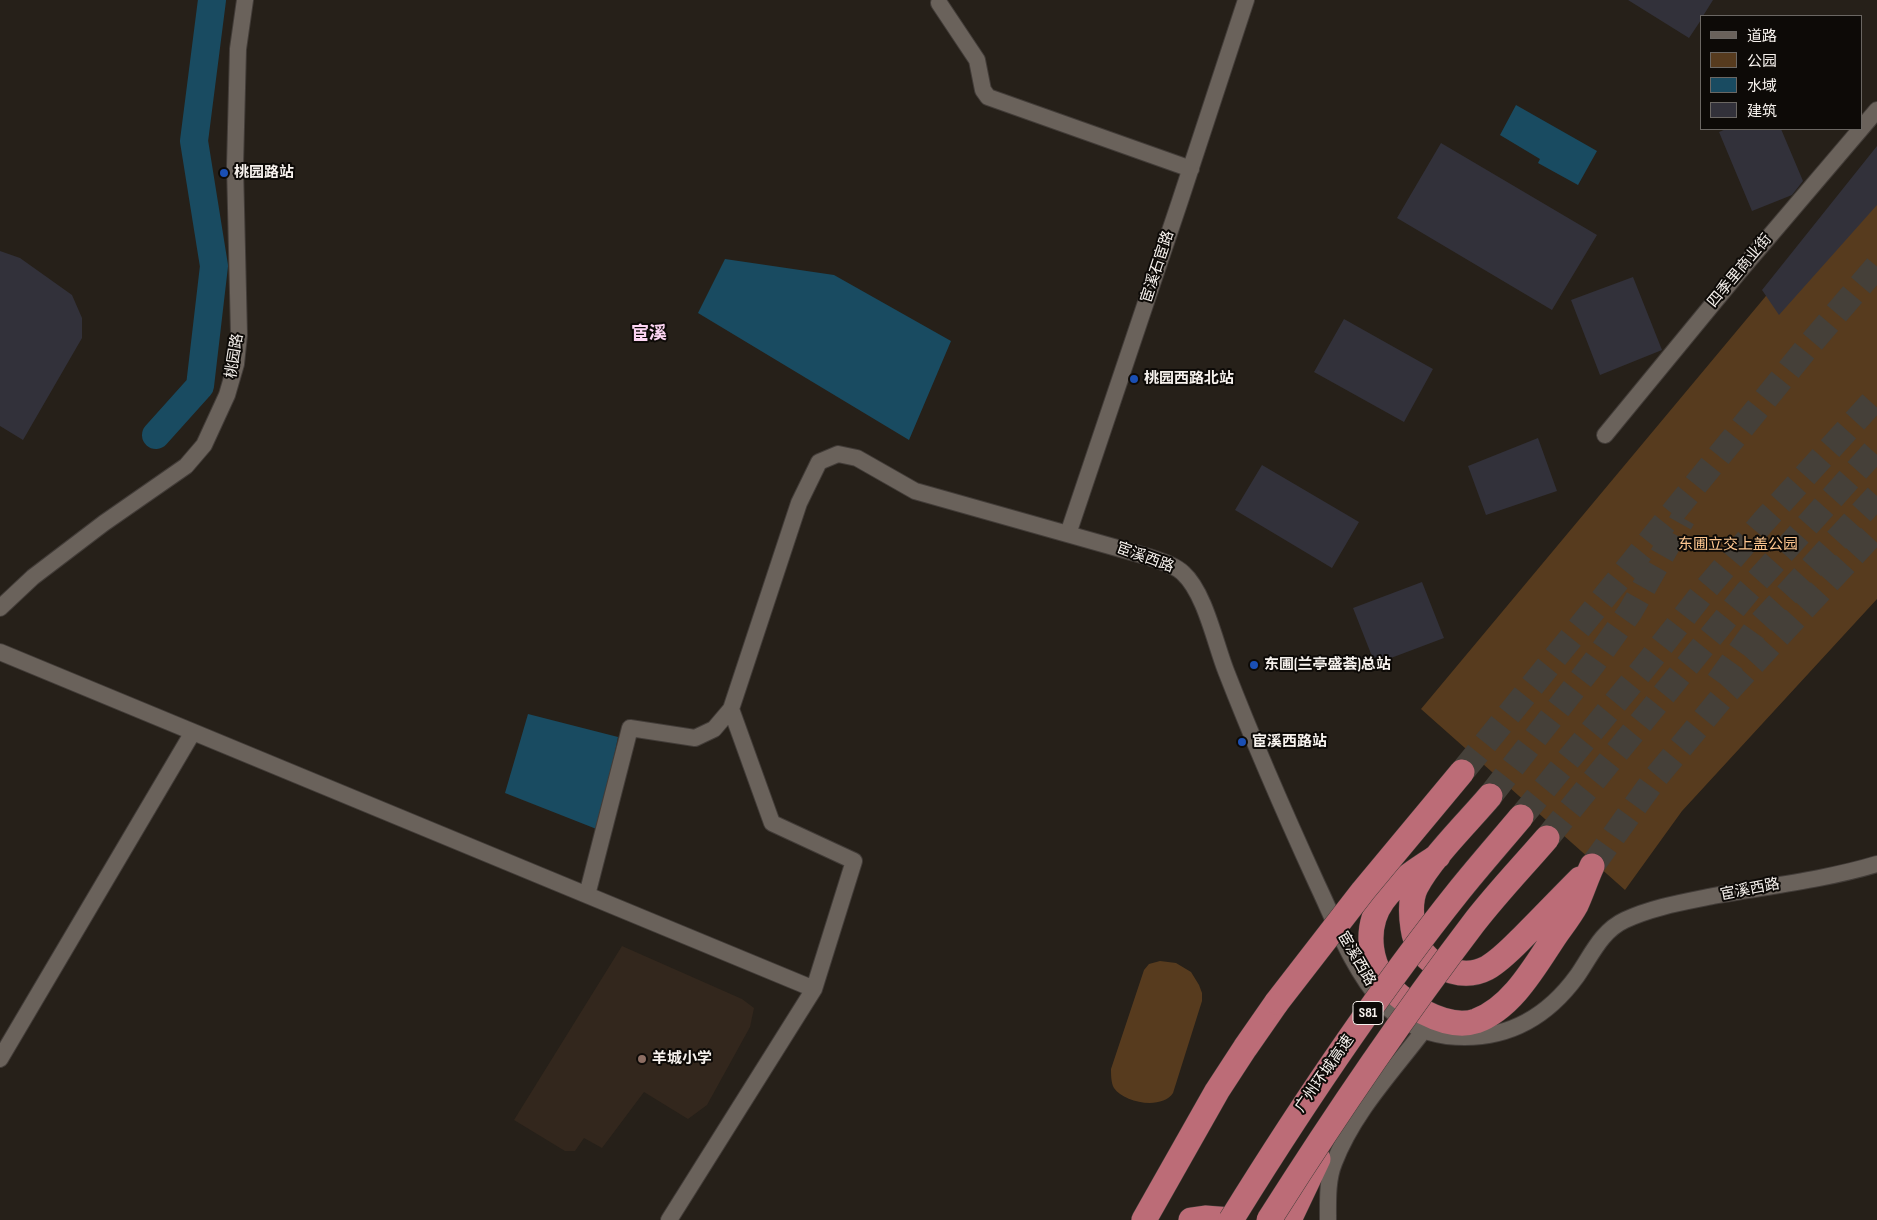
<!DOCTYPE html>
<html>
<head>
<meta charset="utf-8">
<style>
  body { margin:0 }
  #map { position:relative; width:1877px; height:1220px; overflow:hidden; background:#262019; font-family:"Sofia Sans Condensed","Noto Sans SC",sans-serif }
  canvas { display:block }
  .legend { position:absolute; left:1700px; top:15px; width:162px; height:115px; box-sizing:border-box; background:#0d0a07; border:1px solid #6b6763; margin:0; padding:6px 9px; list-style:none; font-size:15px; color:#f7f2ee }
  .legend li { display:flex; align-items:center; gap:10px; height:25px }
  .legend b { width:25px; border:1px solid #6b6763 }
</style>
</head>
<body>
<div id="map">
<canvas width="1877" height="1220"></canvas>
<ul class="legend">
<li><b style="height:6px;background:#6a625b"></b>道路</li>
<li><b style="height:14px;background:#573b1e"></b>公园</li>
<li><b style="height:14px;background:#194b61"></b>水域</li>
<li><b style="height:14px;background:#32313a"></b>建筑</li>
</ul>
</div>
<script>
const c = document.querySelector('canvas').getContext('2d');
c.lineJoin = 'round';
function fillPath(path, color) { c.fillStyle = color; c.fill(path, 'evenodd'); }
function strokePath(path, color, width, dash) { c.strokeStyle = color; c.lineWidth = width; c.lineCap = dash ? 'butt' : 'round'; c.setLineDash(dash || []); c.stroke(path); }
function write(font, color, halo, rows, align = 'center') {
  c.font = font + ' "Sofia Sans Condensed","Noto Sans SC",sans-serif'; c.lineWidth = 4; c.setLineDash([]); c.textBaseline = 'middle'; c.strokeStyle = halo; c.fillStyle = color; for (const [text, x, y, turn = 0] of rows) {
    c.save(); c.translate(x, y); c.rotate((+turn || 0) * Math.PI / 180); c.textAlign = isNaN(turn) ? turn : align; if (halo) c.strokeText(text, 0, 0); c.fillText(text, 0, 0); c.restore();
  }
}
fillPath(new Path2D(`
  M622,946L742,999L754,1008L750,1027L707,1105L688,1119L644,1092L602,1148L584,1138L575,1151H565L514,1120Z`), '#33271d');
fillPath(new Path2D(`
  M1877,163V599L1682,811L1625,890L1421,709Z
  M1160,961L1176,963L1191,972L1199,985L1202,993V1001L1173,1093C1162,1110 1124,1103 1114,1088C1111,1083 1111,1074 1111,1069L1144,970L1149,964Z`), '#573b1e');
fillPath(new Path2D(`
  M1516,105L1597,151L1578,185L1538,163L1540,159L1500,135Z
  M725,259L834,275L951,341L909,440L698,313Z
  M528,714L618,737L599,830L505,793Z`), '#194b61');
strokePath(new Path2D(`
  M156,435L200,386L214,266L194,141L212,0`), '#194b61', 28);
fillPath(new Path2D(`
  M1628,0H1713L1703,16H1701V20L1689,38Z
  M1726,129H1781L1803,181L1792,195L1752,211L1719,132Z
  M1441,143L1597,235L1552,310L1397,218Z
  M1877,146V205L1779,315L1762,290Z
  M0,251L20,258L72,295L82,318V338L23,440L0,426Z
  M1633,277L1662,350L1600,375L1571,300Z
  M1344,319L1433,369L1404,422L1314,372Z
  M1538,438L1557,491L1486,515L1468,466Z
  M1262,465L1359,522L1332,568L1235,510Z
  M1422,582L1444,638L1375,664L1353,608Z`), '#32313a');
strokePath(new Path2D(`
  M1718,682L1758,626L1877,496
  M1462,772L1806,349L1877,266
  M1490,796L1593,664L1630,612L1683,518
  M1521,817L1643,669L1706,589L1763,522L1877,397
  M1547,838L1748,591L1877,448
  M1592,866L1656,777L1725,694L1877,529`), '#454039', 25, [25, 12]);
const minor = new Path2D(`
  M939,3L977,60L983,90L988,97L1191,169
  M1605,435L1739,272L1877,110
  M1068,534L1180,201L1246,0
  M0,608L33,577L104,523L186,466L204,445L227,395L236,364L239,335L235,166L238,49L245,0
  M0,652L814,989
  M587,895L630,728L695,738L714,729L731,709
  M0,1059L193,732
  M669,1220L814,989L854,861L772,823L731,709L799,503L819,462L838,454L857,458L915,491L1149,557C1160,561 1175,565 1183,573C1205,593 1215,643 1226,671C1254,743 1285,814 1317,884C1336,924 1352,968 1382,1002C1398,1020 1423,1033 1447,1036C1502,1042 1545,1020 1577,976C1591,956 1601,931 1625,920C1653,907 1684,902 1713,896C1768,886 1824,880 1877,864
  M1328,1220C1328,1202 1327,1180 1334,1163C1353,1113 1392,1072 1424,1030`);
const highway = new Path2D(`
  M1490,796C1468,822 1431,858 1416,887C1410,899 1411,915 1413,928C1415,943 1423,957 1437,965C1452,973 1470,977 1487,968C1501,960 1513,947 1524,936C1543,917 1561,898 1580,879
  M1438,856C1414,872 1383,889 1374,918C1368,937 1371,961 1382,977C1398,1002 1446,1031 1476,1021C1512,1008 1535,966 1555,936C1562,926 1570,916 1576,905C1582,892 1586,879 1592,866
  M1144,1220L1217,1091L1245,1048L1277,1002
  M1191,1220L1205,1218L1231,1220
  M1289,1220L1318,1159`);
strokePath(minor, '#423c38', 18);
strokePath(highway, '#423c38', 26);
strokePath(minor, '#6a625b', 16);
strokePath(highway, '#bc6c77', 25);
const highwayBridge = new Path2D(`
  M1277,1002L1363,891L1462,772
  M1231,1220C1301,1107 1375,996 1458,892C1478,867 1500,842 1521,817
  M1269,1220C1333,1119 1400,1020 1473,924C1496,894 1522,867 1547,838`);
strokePath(highwayBridge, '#423c38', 26, []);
strokePath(highwayBridge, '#bc6c77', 25);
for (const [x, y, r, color] of [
  [224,173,5,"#1a4fb4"],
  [1134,379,5,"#1a4fb4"],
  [1254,665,5,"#1a4fb4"],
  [1242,742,5,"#1a4fb4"],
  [642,1059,5,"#8d6e63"]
]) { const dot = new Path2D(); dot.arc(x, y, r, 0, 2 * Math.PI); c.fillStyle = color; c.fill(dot); strokePath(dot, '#0d0a07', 2); }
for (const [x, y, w] of [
  [1368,1013,30]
]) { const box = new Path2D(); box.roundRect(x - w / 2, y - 11.5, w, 23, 4); c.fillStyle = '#0d0a07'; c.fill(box); strokePath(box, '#f7f2ee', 1); }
write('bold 14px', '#f7f2ee', null, [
  ["S81",1368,1013]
]);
write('bold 15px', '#f7f2ee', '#0d0a07', [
  ["桃园路站",234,173],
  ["桃园西路北站",1144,379],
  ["东圃(兰亭盛荟)总站",1264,665],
  ["宦溪西路站",1252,742],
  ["羊城小学",652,1059]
], 'left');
write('15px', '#f7f2ee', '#0d0a07', [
  ["宦溪石宦路",1158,267,-72],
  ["四季里商业街",1740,271,-50],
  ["桃园路",235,356,-81],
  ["宦溪西路",1145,558,20],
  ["宦溪西路",1750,890,-11],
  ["宦溪西路",1356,959,60],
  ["广州环城高速",1325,1074,-55]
]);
write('15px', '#fec790', '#0d0a07', [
  ["东圃立交上盖公园",1738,545]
]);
write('bold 18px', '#fdd5f3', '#0d0a07', [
  ["宦溪",649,334]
]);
</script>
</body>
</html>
